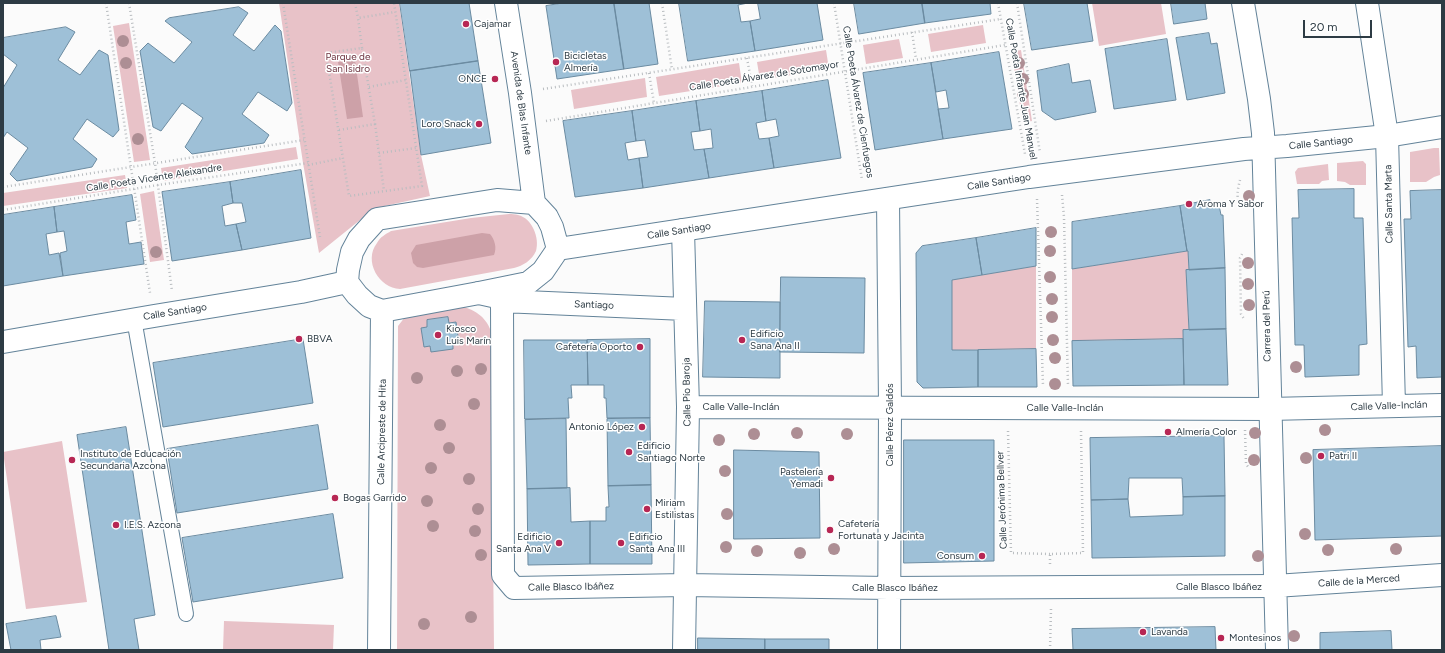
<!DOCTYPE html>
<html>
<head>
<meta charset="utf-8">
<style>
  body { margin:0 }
  #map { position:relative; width:1445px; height:653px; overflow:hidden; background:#fbfbfb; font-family:Figtree,sans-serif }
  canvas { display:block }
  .frame { position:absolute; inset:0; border:4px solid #2d3b44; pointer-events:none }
  .scale { position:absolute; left:1303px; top:20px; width:69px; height:18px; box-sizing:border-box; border:2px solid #2d3b44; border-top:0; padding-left:5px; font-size:12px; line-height:14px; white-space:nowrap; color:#2d3b44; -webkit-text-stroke:3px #fff; paint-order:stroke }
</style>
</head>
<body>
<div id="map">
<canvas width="1445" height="653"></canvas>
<div class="frame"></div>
<div class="scale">20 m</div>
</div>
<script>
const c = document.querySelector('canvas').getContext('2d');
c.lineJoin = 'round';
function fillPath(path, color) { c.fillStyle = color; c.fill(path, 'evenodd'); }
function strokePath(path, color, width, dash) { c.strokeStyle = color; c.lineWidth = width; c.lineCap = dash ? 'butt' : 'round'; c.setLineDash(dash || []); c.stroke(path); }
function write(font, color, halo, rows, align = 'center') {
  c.font = font + ' Figtree,sans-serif'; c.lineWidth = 3; c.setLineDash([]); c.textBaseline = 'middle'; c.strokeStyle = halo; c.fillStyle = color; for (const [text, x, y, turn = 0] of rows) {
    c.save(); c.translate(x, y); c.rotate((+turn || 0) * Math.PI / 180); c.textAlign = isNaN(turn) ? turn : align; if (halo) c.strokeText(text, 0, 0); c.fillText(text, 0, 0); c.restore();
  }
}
fillPath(new Path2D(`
  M279,3H399L421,155L430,196L371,209L360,220L319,253L303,163Z
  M1092,3H1161L1166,34L1099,46Z
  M129,23L150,160L134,162L113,26Z
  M983,25L986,43L931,52L928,34Z
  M899,39L903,58L866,64L863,45Z
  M826,50L829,69L760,80L757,62Z
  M1021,50L1032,121L1023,123L1011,52Z
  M739,63L742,83L659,96L656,77Z
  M645,78L647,97L574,109L571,90Z
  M296,147L298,159L163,181L161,168Z
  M1434,148H1439L1440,175L1434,177L1426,182H1410V152Z
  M1363,161L1366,164V185H1350L1345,182L1337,181V163Z
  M1328,164L1329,180L1322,181L1319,184H1297L1295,172L1298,168Z
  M125,175L127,188L3,206V193Z
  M154,191L164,260L150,262L140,194Z
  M509,214C512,214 515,214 518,215C532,218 540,238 536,251C532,260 523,266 514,268L400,289C379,288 363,261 377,243C380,237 386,234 391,231L471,218Z
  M1187,251H1188L1189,270H1186L1189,330H1183V339L1072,341V269Z
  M1036,266V349L952,350V280Z
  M459,305C474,310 485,315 491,331L494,650H397L398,326L405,317Z
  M62,441L87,602L26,609L3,452Z
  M224,621L334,625L333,650H223Z`), '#e8c2c8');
fillPath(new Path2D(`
  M355,60L363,117L347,119L338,62Z
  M482,233L490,234C495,240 497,248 494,255L423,268L417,267L413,263L411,253L416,245Z`), '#cda1a8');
const building = new Path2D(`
  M400,3H469L478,61L410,71Z
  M563,3H614L624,69L557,79L546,6Z
  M614,3H649L658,64L624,69Z
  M679,3H748L738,5L741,22L750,21L755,51L688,61Z
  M758,3H817L823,40L755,51L750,21L760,19Z
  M854,3H922L925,23L859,34Z
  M922,3H990L991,14L925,23Z
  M1024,3H1087L1093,41L1032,50Z
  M1171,3H1205L1207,19L1174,24Z
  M239,7L248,13L233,35L254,51L275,25L281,31L292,103L287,111L258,92L242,114L269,135L264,143L192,154L185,147L203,118L182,103L161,131L153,127L140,51L148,43L174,63L192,42L165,21L169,18Z
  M66,27L75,32L58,60L80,75L99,50L108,55L119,130L113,137L87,119L73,139L97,159L92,167L17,181L10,174L28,148L7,132L3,138V88L17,65L3,54V38Z
  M1209,33L1211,44L1217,43L1225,93L1187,100L1176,38Z
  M1167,39L1176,100L1114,109L1105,49Z
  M999,52L1012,129L943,139L938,109L949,108L946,90L936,92L931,63Z
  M478,61L491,143L421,155L410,71Z
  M931,63L943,139L875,150L863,73Z
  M1069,64L1072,83L1090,80L1096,112L1055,120L1042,111L1037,71Z
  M828,80L841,158L774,168L769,138L779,136L776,119L766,121L762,91Z
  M762,91L766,121L756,123L759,139L769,138L774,168L709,178L704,149L713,148L711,129L700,131L696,101Z
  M696,101L700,131L691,132L694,150L704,149L709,178L643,188L639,158L648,157L645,140L636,141L632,111Z
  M632,111L636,141L625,143L628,160L639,158L643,188L575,197L563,121Z
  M301,170L311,238L242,250L236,224L246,222L242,203H233L230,182Z
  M230,182L233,203L222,206L225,226L236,224L242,250L172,261L162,192Z
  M1354,189V218H1363L1367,344L1359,345V375L1305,377L1304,345H1295L1292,218H1299L1298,190Z
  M1442,190V377L1417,378L1416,346L1408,347L1404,219H1411L1410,191Z
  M132,195L136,220L126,222L129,244L141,242L144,264L63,276L60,253L67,251L64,231L57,232L54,207Z
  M1210,200V203L1215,202L1219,205L1221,215H1223L1225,268L1189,270L1188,251H1187L1180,206Z
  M1180,206L1187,251L1072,269V222Z
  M54,207L57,232L46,234L49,255L59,253L63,276L3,286V215Z
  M1036,228V266L982,275L976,238Z
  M976,238L982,275L952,280V350H978V387L923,388L917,382L916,253L922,246Z
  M1225,268L1226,329L1189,330L1186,270Z
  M781,277L865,278L864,353L780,352Z
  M705,301L780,302V378L703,377Z
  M448,317L449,323L456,322L459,343L453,344V349L431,352L430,346L424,347L421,328L427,327V320Z
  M1226,329L1228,385H1184L1183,330Z
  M303,339L313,403L163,427L153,363Z
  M650,339V418H607L606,398H604V385H588L587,340Z
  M1183,339L1184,385L1073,386L1072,341Z
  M524,340H587L588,385H571L572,398H568L569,418L525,419Z
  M1036,349L1037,387H978V350Z
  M650,418L651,485L608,486L607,419Z
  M566,419L567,488L527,489L525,420Z
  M318,425L328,489L177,513L167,449Z
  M126,427L155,615L134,619L139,650H109L77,435Z
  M1224,436L1225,496L1183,497L1182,478H1129L1128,499L1091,500L1090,438Z
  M904,440H994V561L904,563Z
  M1442,446V536L1315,540L1313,450Z
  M734,450L819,452L820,538L734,539Z
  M651,485L652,564H590V521H606V507H609L608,486Z
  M570,488L571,522L590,521V564L528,565L527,489Z
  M1225,496V556L1092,558L1091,500L1128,499L1130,517L1183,515V497Z
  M333,514L343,578L193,602L182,538Z
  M56,616L61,637L40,640L41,650H11L6,624Z
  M1215,627L1216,650H1073L1072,629Z
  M1391,631L1392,650H1320V633Z
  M698,638L765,639V650H698Z
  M765,639H829V650H765Z`);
fillPath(building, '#9ec0d7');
strokePath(building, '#6b8ba1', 1);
const service = new Path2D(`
  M134,319L186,614`);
const minor = new Path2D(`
  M1367,3L1387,136L1394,406
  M888,199L890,407L889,650
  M683,230L688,407L684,650
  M479,293L497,297L502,301L503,575L514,588L685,585L889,588L1275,586
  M502,301L685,309
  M688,407L1269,409L1442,405`);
const tertiary = new Path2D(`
  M506,3L520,93L534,203
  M1243,3L1259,99L1263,133L1277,650
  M497,200L534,203L547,217L552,227L558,249L543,271L528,283L479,293L382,311L369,306L357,295L347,282L348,270L352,252L359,239L377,219Z
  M558,249L1029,177L1244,149L1287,146L1387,136L1442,127
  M3,342L154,316L301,292L347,282
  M1275,586L1442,575
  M379,650L382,311`);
strokePath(service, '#638399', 16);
strokePath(minor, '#638399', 24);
strokePath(tertiary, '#638399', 24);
strokePath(new Path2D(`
  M106,3L150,293
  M129,3L155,163L172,291
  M283,3L320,237
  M355,3L358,18
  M662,3L672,70
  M834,3L862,180
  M998,3L1025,154
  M1017,3L1040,153
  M912,32L916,59
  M362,48L358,18L395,12
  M747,58L752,86
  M649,73L654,103
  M369,87L406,80
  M543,89L1001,19
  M546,121L1005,45
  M375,124L384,191
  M339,130L375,124L362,48L326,53L349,196L422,186L394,3
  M379,153L416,148
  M308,165L343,158
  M1240,180C1238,188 1235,200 1242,207
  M3,187L304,140
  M1062,195L1064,217L1068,386
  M1037,199L1043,386
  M3,210L158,185L308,163
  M1242,254L1240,258L1241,314L1244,319
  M1245,430L1246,464L1249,468
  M1008,431L1011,553L1050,554
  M1050,564V554L1083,553L1081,431
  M1050,650L1051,609`), '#b9bdc0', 2.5, [1, 3]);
strokePath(service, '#fff', 14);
strokePath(minor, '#fff', 22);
strokePath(tertiary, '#fff', 22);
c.fillStyle = '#ad8e94';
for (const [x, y] of [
  [123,41],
  [126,63],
  [1019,63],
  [1023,79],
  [1023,94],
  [138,139],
  [1249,196],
  [1051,232],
  [1050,251],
  [156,252],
  [1248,263],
  [1050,277],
  [1248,284],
  [1052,299],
  [1249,305],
  [1052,317],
  [1053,340],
  [1055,358],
  [1296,367],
  [481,369],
  [457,371],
  [417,378],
  [1055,384],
  [474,404],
  [440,425],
  [1325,430],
  [797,433],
  [1255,433],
  [754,434],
  [847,434],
  [719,440],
  [449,448],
  [1306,458],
  [1254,460],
  [431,468],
  [725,471],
  [469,479],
  [427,501],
  [478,509],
  [727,514],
  [433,526],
  [475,531],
  [1305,534],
  [726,547],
  [834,549],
  [1396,549],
  [1328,550],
  [757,551],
  [800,553],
  [481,555],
  [1258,556],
  [471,617],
  [424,624],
  [1294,636]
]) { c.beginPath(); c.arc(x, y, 6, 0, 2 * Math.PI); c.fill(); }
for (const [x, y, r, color] of [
  [466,24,4,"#b72754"],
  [556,62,4,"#b72754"],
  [495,79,4,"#b72754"],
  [479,124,4,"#b72754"],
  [1189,204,4,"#b72754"],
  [438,335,4,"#b72754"],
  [299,339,4,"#b72754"],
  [742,340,4,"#b72754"],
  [640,347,4,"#b72754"],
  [642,427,4,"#b72754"],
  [1168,432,4,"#b72754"],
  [629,452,4,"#b72754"],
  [1321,456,4,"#b72754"],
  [72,460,4,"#b72754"],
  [831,478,4,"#b72754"],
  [335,498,4,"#b72754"],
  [647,509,4,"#b72754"],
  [116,525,4,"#b72754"],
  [830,530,4,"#b72754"],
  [559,543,4,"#b72754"],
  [621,543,4,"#b72754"],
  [982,556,4,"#b72754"],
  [1143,632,4,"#b72754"],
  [1221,638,4,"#b72754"]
]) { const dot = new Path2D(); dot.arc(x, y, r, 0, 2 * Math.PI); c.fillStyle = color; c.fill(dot); strokePath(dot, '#fff', 1.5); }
write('10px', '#2d3b44', '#fff', [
  ["Cajamar",474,24],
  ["Bicicletas",564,56],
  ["Almería",564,68],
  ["ONCE",487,79,"right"],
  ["Loro Snack",471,124,"right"],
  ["Aroma Y Sabor",1197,204],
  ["Kiosco",446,329],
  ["Luis Marín",446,341],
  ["Edificio",750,334],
  ["Sana Ana II",750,346],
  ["BBVA",307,339],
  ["Cafetería Oporto",632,347,"right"],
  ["Antonio López",634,427,"right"],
  ["Almería Color",1176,432],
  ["Edificio",637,446],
  ["Santiago Norte",637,458],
  ["Instituto de Educación",80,454],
  ["Secundaria Azcona",80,466],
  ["Patri II",1329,456],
  ["Pastelería",823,472,"right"],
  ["Yemadi",823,484,"right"],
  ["Bogas Garrido",343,498],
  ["Miriam",655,503],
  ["Estilistas",655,515],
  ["Cafetería",838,524],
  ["Fortunata y Jacinta",838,536],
  ["I.E.S. Azcona",124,525],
  ["Edificio",551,537,"right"],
  ["Santa Ana V",551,549,"right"],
  ["Edificio",629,537],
  ["Santa Ana III",629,549],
  ["Consum",974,556,"right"],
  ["Lavanda",1151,632],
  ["Montesinos",1229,638]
], 'left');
write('10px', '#6d3440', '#fff', [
  ["Parque de",348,57],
  ["San Isidro",348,69]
]);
write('10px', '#2d3b44', '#fff', [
  ["Calle Poeta Álvarez de Sotomayor",764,76,-9],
  ["Calle Poeta Infante Juan Manuel",1021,89,80],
  ["Calle Poeta Álvarez de Cienfuegos",858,102,81],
  ["Avenida de Blas Infante",521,103,82],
  ["Calle Santiago",1321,143,-6],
  ["Calle Poeta Vicente Aleixandre",154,178,-9],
  ["Calle Santiago",999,182,-9],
  ["Calle Santa Marta",1389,204,-91],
  ["Calle Santiago",679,231,-9],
  ["Santiago",594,305,2],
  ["Calle Santiago",175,312,-9],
  ["Carrera del Perú",1267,326,-91],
  ["Calle Pío Baroja",687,392,-91],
  ["Calle Valle-Inclán",1389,406,-2],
  ["Calle Valle-Inclán",741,407],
  ["Calle Valle-Inclán",1065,408],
  ["Calle Pérez Galdós",890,425,-90],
  ["Calle Arcipreste de Hita",382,432,-89],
  ["Calle Jerónima Bellver",1002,500,-92],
  ["Calle de la Merced",1359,581,-4],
  ["Calle Blasco Ibáñez",571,587,-1],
  ["Calle Blasco Ibáñez",1219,587],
  ["Calle Blasco Ibáñez",895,588]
]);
</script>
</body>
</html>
